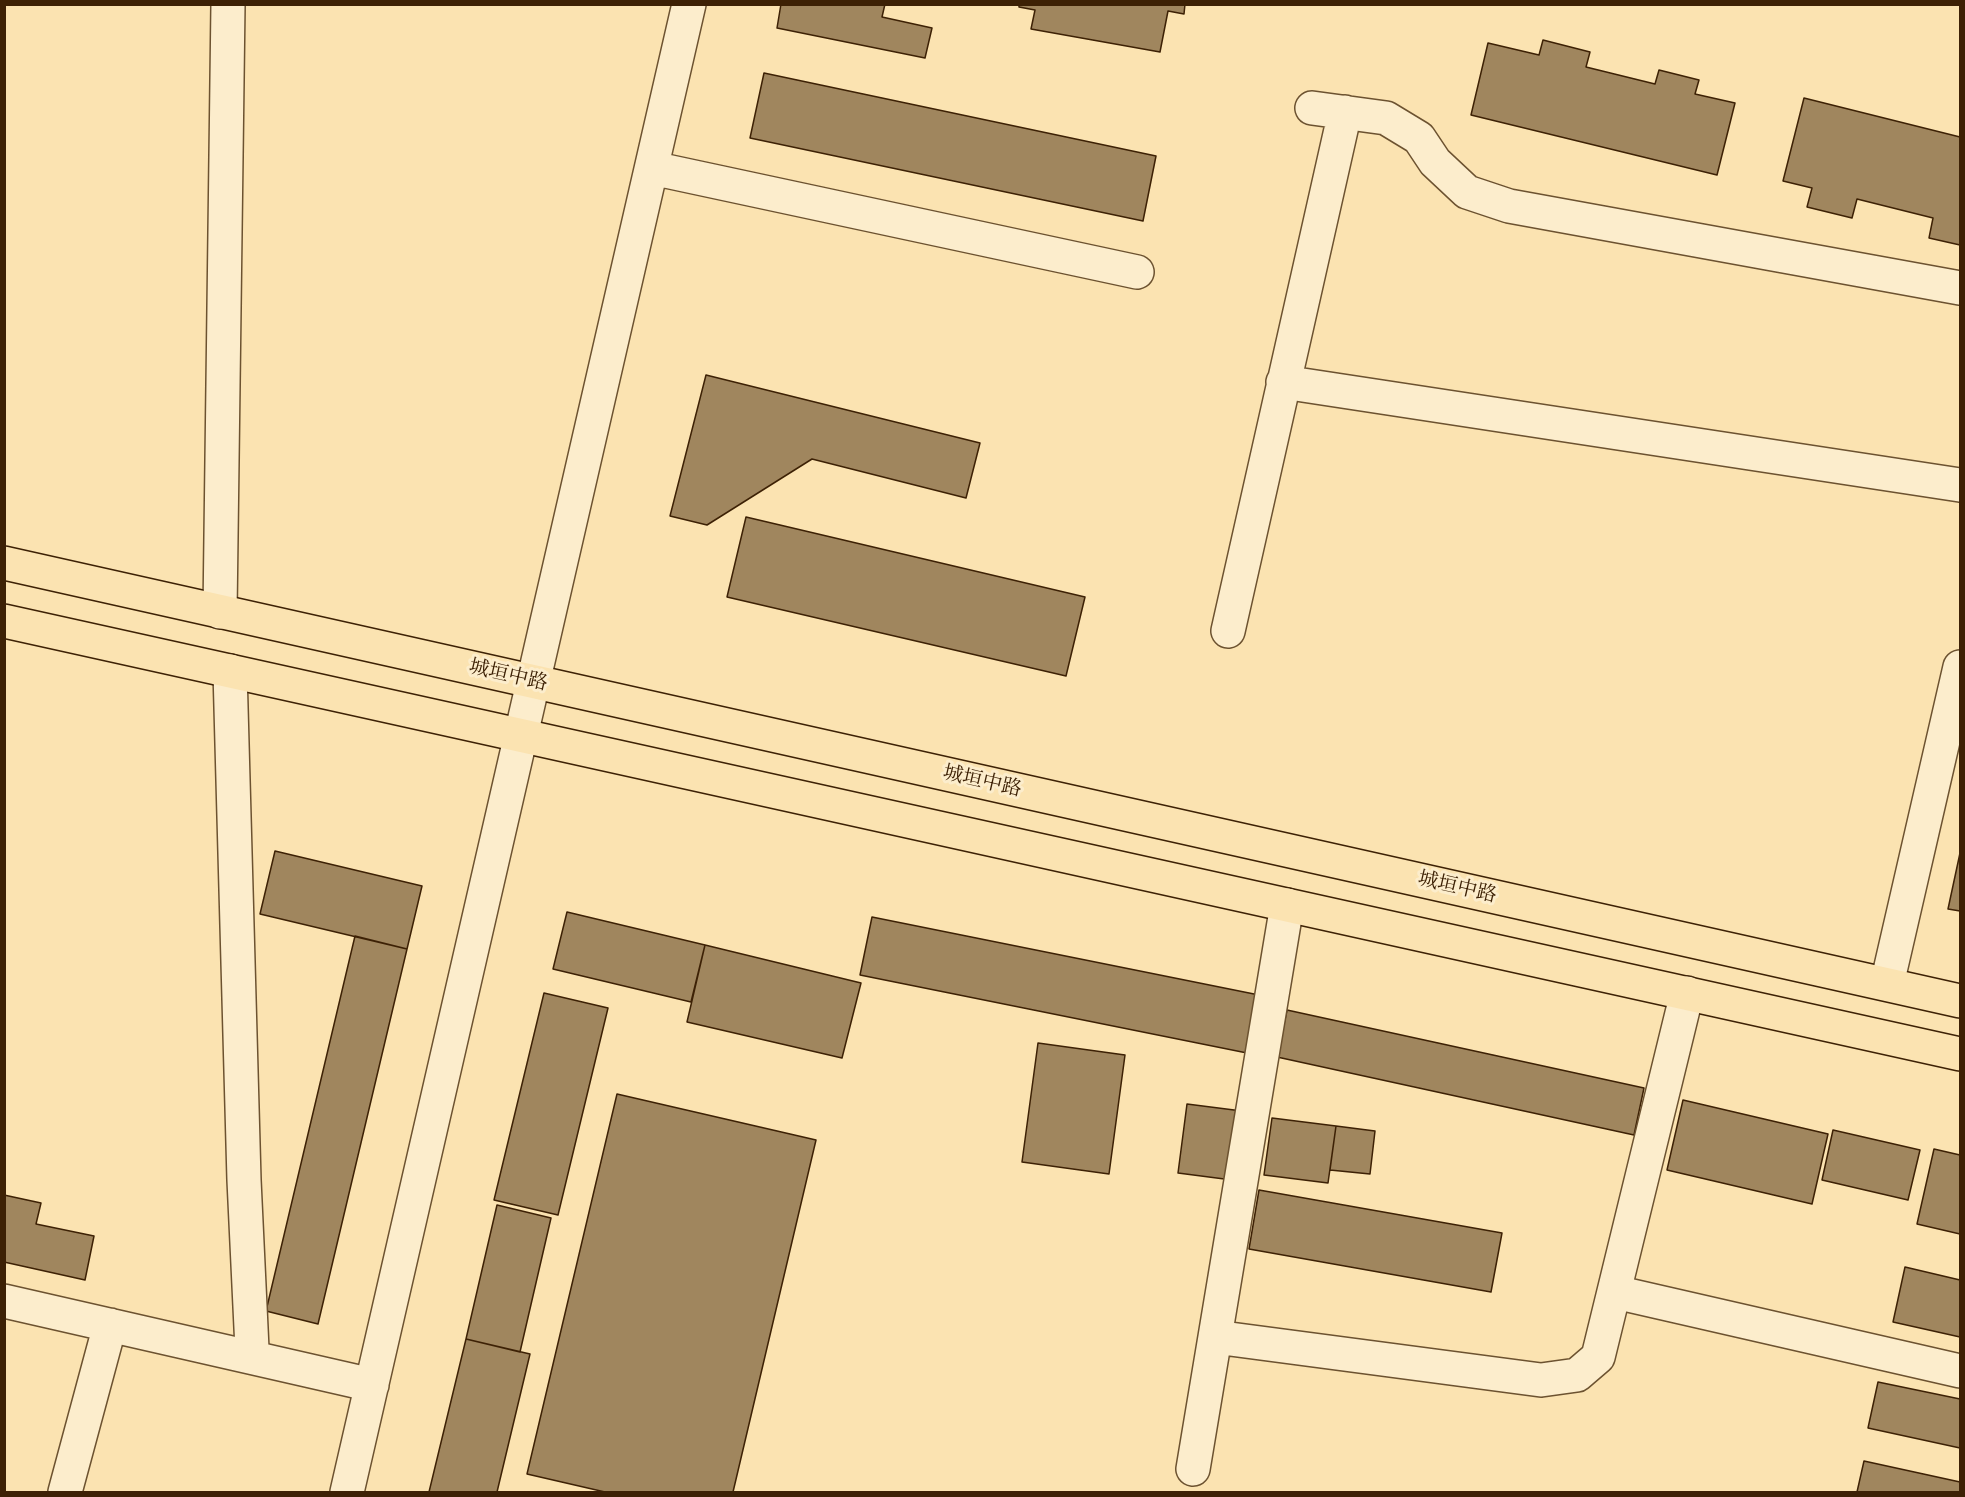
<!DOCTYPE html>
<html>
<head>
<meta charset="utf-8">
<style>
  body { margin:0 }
  #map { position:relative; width:1965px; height:1497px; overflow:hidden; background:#fbe3b1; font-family:"Libre Bodoni",serif }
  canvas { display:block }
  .frame { position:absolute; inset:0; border:6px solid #3d2105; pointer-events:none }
</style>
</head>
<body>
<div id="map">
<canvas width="1965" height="1497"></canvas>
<div class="frame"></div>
</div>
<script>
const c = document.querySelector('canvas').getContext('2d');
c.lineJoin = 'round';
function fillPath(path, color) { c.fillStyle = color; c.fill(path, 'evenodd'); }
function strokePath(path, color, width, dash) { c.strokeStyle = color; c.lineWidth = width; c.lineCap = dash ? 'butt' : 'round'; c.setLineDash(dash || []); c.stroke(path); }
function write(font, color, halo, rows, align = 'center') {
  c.font = font + ' "Libre Bodoni","Noto Serif SC",serif'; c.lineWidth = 6; c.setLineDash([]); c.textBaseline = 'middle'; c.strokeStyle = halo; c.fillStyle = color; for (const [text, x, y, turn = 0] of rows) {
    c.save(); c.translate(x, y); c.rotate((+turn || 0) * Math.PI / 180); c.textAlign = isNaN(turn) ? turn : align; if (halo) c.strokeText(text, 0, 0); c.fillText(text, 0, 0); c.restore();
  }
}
const building = new Path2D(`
  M781,4H885L882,17L932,28L925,58L777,28Z
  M1019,4H1185L1184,14L1168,11L1160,52L1031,29L1035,10L1019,7Z
  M1543,40L1590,52L1586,67L1655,84L1659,70L1699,80L1695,94L1735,103L1717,175L1471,115L1488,43L1539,55Z
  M764,73L1156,156L1143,221L750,138Z
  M1804,98L1960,137V245L1929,238L1933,218L1857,199L1852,218L1807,207L1812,188L1783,181Z
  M706,375L980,443L966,498L812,459L707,525L670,516Z
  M746,517L1085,597L1066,676L727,597Z
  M275,851L422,886L407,949L260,914Z
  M1960,853V911L1948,909Z
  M567,912L705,945L691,1002L553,969Z
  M872,917L1259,995L1247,1053L860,975Z
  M355,936L407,949L318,1324L266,1311Z
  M705,945L861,983L842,1058L687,1022Z
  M544,993L608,1008L558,1215L494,1200Z
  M1287,1010L1644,1088L1634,1135L1277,1057Z
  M1038,1043L1125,1055L1109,1174L1022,1162Z
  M617,1094L816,1140L733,1492H605L527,1474Z
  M1683,1100L1828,1134L1812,1204L1667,1170Z
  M1187,1104L1242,1111L1232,1180L1178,1173Z
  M1272,1118L1336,1126L1328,1183L1264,1175Z
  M1336,1126L1375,1131L1370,1174L1330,1170Z
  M1833,1130L1920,1150L1908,1200L1822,1180Z
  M1934,1149L1960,1155V1234L1917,1224Z
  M1259,1190L1502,1233L1491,1292L1249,1249Z
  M4,1195L41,1203L36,1224L94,1236L85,1280L4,1262Z
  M497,1205L551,1218L520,1352L466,1339Z
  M1905,1267L1960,1280V1337L1893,1322Z
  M466,1339L530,1354L497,1492H429Z
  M1878,1382L1960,1399V1448L1868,1428Z
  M1864,1461L1960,1482V1492H1857Z`);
fillPath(building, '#a0865e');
strokePath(building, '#3d2105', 1.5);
const minor = new Path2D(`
  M1312,108L1386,118L1419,138L1435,162L1467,192L1509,206L1960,288
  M652,168L1137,272
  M1283,382L1960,485
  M220,612L228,4
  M1228,631L1345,112
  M230,671L244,1180L252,1349
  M1887,984L1960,667
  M1615,1292L1960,1371
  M4,1301L372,1385
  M1215,1337L1541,1380L1577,1375L1598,1357L1687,993
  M1193,1469L1287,905
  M65,1492L110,1325
  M347,1492L689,4`);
const major = new Path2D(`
  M4,563L1960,1001
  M4,621L1960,1054`);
strokePath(minor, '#6c5230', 36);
strokePath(major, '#3d2105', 36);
strokePath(minor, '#fcedcc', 33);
strokePath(major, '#fbe3b1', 33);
write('20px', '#3d2105', '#fcedcc', [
  ["城垣中路",508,676,13],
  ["城垣中路",982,782,13],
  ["城垣中路",1457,888,13]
]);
</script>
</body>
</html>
